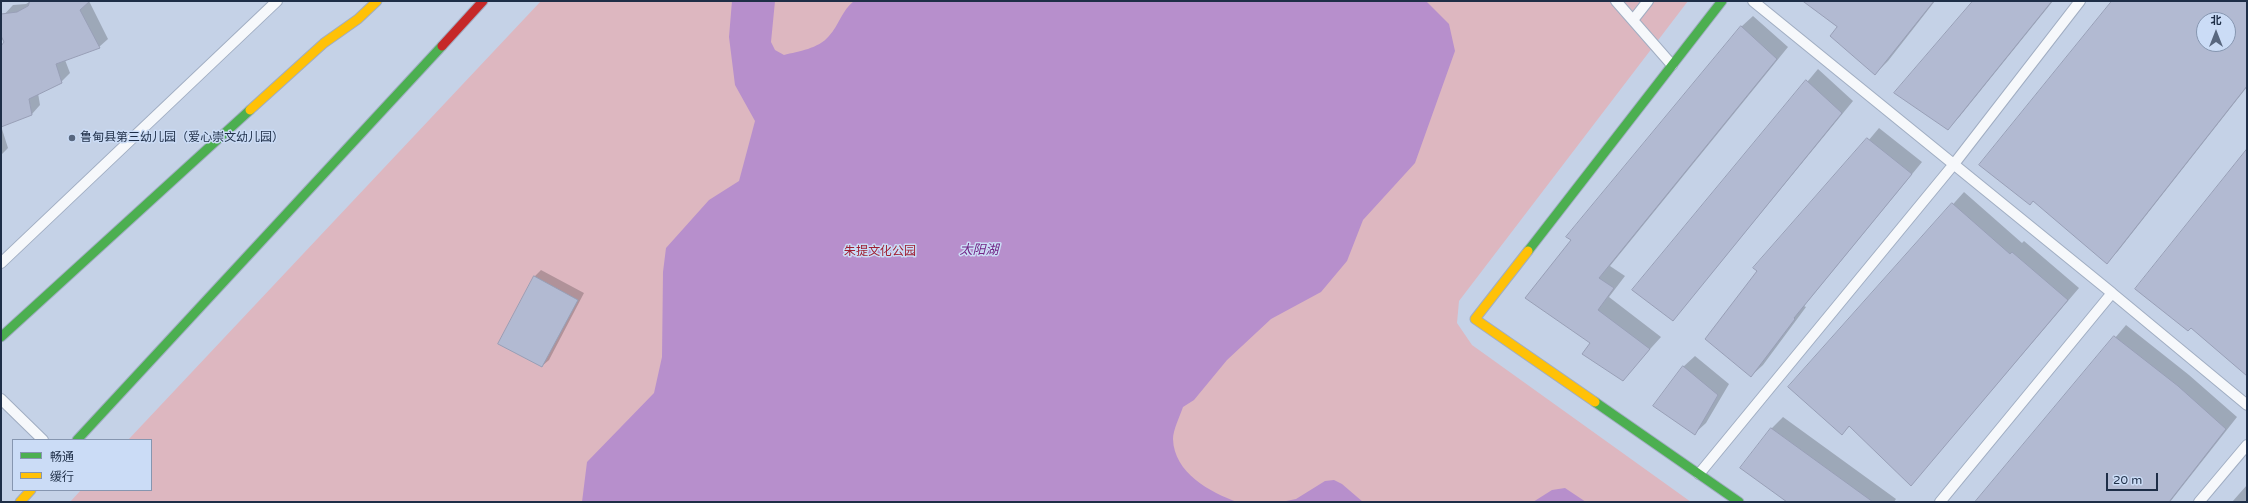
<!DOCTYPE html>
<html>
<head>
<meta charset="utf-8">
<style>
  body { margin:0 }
  #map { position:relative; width:2248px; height:503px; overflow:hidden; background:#c5d2e7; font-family:"Varela Round","Noto Sans SC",sans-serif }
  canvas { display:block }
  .frame { position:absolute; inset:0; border:2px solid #1e2e47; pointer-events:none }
  .legend { position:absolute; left:12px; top:439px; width:140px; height:52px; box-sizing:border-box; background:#cbdcf6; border:1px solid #8696b0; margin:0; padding:5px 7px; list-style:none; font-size:12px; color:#1e2e47 }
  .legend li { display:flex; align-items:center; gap:8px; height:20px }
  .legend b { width:20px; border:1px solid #8696b0 }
  .north { position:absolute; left:2196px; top:12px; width:40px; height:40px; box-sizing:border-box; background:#cbdcf6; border:1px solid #8696b0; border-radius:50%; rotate:0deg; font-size:11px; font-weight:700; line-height:16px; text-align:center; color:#1e2e47 }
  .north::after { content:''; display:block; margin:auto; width:14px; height:18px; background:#58677f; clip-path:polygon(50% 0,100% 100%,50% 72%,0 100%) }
  .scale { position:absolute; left:2106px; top:473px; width:52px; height:18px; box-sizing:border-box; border:2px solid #1e2e47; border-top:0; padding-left:5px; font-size:12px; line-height:14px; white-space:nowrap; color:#1e2e47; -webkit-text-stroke:3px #cbdcf6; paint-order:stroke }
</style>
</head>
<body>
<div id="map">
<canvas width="2248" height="503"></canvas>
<div class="frame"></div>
<ul class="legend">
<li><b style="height:5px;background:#4caf50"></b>畅通</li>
<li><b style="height:5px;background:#ffc107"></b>缓行</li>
</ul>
<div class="north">北</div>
<div class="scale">20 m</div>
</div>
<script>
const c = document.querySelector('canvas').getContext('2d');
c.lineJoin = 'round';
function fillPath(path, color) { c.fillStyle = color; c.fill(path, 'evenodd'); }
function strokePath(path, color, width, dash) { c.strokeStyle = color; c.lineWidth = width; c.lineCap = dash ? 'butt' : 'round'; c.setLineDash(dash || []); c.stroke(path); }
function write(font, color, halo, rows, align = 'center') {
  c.font = font + ' "Varela Round","Noto Sans SC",sans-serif'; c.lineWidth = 3; c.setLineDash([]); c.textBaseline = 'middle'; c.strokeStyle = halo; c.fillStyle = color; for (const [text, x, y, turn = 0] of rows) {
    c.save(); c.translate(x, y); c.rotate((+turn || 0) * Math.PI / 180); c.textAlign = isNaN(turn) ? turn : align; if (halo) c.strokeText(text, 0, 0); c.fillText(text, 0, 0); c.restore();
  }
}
fillPath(new Path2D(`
  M541,1H1688L1459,301L1457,323L1472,345L1691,502H70L81,490H151V440H128Z`), '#ddb7c0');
fillPath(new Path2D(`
  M732,1H775L771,42L775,50L784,55C799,51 818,49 829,36C839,25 842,10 854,1H1426L1449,24L1455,51L1415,163L1363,220L1347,261L1321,292L1271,319L1227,360L1194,400L1183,407C1180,416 1173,430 1173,439C1174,473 1210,492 1237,502H582L587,462L654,393L662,357L663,272L666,248L709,200L739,181L755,121L735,85L729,37Z
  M1334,480L1342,484L1363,502H1281L1296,499L1325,481Z
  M1565,488L1586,502H1533L1552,490Z`), '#b78fcc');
fillPath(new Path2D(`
  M31,1H89L108,39L99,47L65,60L70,73L61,82L38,93L40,105L32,114L1,126L8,148L1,155V47L5,42L1,34V18L13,5L26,4Z
  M1804,1H1935L1888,61L1875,74L1838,26Z
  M1974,1H2053L1960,116L1948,129Z
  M2114,1H2247V87L2118,251L2107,262ZM2204,20H2228V44H2204Z
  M1753,16L1788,47L1610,266L1625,276L1609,297L1661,337L1623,379L1592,343L1526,298L1741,27Z
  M1818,69L1853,101L1673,320L1633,290Z
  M1879,128L1922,162L1804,306L1806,307L1763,365L1751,376L1758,271Z
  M1964,192L2022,243L2024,241L2079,288L1911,485L1850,426L1842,433L1789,387Z
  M541,270L584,293L549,360L542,366L534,277Z
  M2126,325L2189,375L2237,417L2170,502H1976Z
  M1695,356L1729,384L1706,423L1694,434L1683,367Z
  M1783,417L1896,499L1894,502H1789L1741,468L1772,428Z
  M2247,485V502H2232Z`), '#0003');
const building = new Path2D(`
  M30,1H90L80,10L100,48L56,64L62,83L29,99L32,115L1,127V46L4,42L1,36V14L17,12L28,6Z
  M1803,1H1934L1875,75L1830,36L1837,27Z
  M1973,1H2052L1948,130L1894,93Z
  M2112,1H2247V86L2107,264L2033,201L2030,205L1979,165ZM2204,20H2228V44H2204Z
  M1741,26L1777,59L1599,278L1614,288L1598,310L1650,349L1623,381L1582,354L1590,343L1525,298L1571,240L1566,237Z
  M1806,80L1842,113L1673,321L1632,290Z
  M1867,138L1912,174L1794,318L1795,319L1751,377L1705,339L1757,271L1753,268Z
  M2247,149V376L2191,328L2188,331L2135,289Z
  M1952,203L2010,254L2012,252L2068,300L1911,486L1849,426L1842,435L1788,387Z
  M534,276L578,300L542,367L498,344Z
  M2114,336L2178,386L2226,429L2169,502H1975Z
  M1683,366L1718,395L1695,435L1653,406Z
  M1771,428L1873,502H1787L1740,468Z`);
fillPath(building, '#b2bad2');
strokePath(building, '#989fb6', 1);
const lane = new Path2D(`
  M1616,1L1672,65
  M1753,1L2112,293
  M1633,20L1648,1
  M1,263L277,1
  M1,399L43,440
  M1699,474L1954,164L2080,1
  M1940,502L2112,293L2247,405
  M2199,502L2247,445`);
const fast = new Path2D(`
  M1528,251L1722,1
  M1,337L250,110
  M1595,402L1739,502
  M77,440L442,46`);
const slow = new Path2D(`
  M250,110L324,43L358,19L377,1
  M1528,251L1475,319L1595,402
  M20,502L31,490`);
const jam = new Path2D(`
  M442,46L483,1`);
strokePath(lane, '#a0adc2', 12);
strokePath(fast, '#a0adc2', 11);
strokePath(slow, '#a0adc2', 11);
strokePath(jam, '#a0adc2', 11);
strokePath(lane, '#f6f8fb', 10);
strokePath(fast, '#4caf50', 9);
strokePath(slow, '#ffc107', 9);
strokePath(jam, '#c62828', 9);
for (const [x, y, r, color] of [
  [72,138,4,"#58677f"]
]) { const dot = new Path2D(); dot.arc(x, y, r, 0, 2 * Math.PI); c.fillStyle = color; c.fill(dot); strokePath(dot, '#cbdcf6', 1.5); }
write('12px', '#1e2e47', '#cbdcf6', [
  ["鲁甸县第三幼儿园（爱心崇文幼儿园）",80,138]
], 'left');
write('12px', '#9f1e31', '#cbdcf6', [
  ["朱提文化公园",880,252]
]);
write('italic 13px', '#722485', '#cbdcf6', [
  ["太阳湖",979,251]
]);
</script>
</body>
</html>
